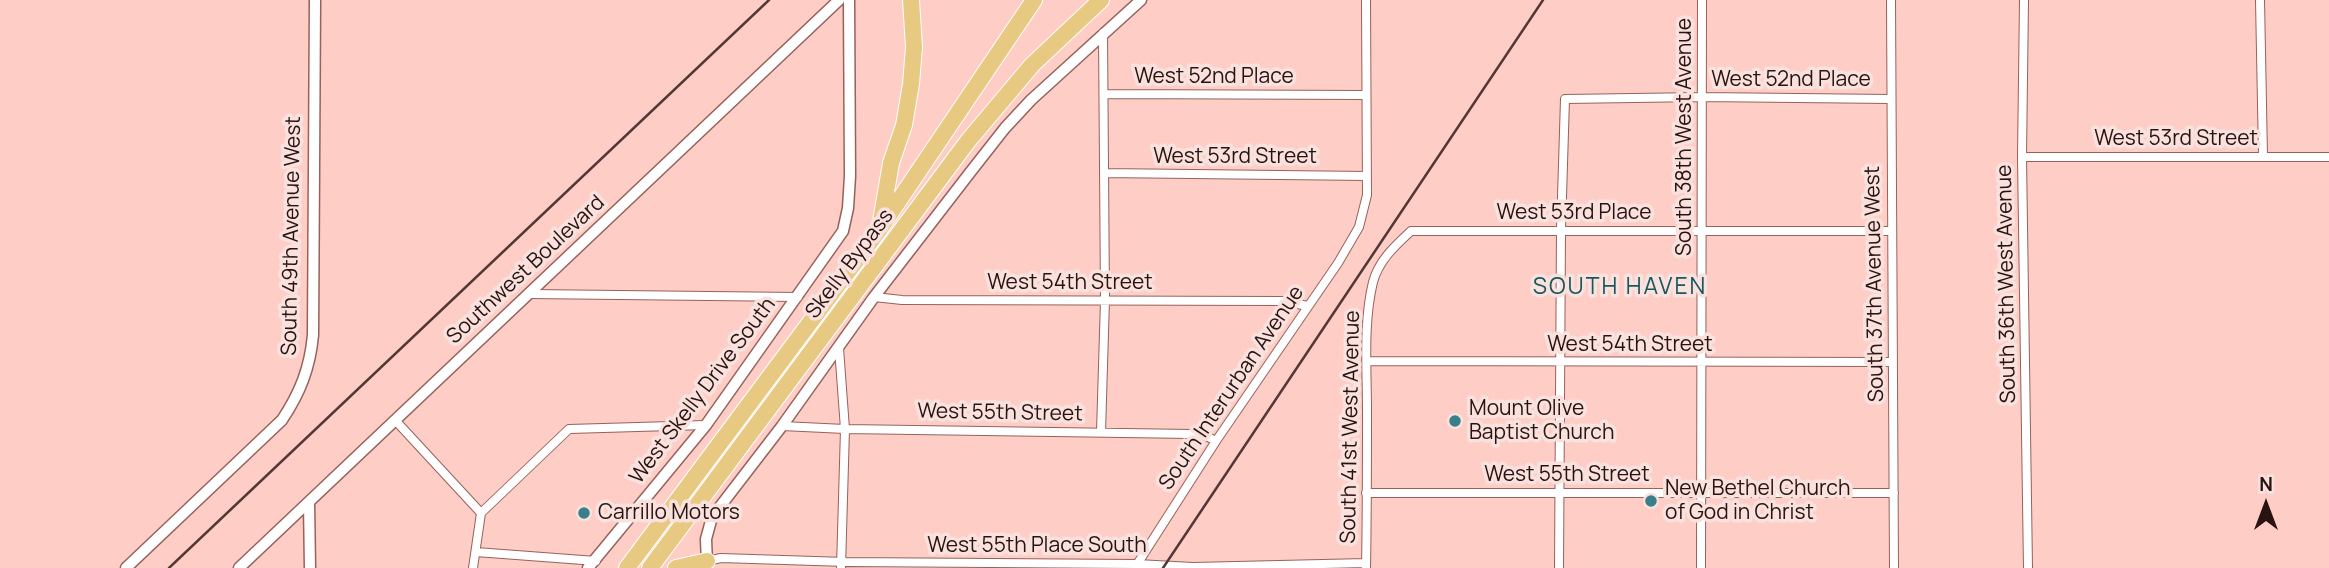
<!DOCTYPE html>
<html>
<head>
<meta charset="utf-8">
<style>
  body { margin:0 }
  #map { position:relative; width:2329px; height:568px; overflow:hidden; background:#fdcdc6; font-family:Manrope,sans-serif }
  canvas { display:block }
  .north { position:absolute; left:2231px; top:470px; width:70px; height:70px; -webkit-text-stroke:5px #f9e1dd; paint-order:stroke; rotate:0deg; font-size:19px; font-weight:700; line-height:28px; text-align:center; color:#281311 }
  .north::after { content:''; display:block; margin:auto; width:24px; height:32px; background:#281311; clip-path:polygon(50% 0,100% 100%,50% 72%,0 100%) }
</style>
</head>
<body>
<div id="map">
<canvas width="2329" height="568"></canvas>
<div class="north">N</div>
</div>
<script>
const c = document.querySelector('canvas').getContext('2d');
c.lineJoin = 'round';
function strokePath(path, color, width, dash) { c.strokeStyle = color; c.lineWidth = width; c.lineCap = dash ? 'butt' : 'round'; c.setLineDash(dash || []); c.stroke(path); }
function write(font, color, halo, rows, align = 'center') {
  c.font = font + ' Manrope,sans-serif'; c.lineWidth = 7; c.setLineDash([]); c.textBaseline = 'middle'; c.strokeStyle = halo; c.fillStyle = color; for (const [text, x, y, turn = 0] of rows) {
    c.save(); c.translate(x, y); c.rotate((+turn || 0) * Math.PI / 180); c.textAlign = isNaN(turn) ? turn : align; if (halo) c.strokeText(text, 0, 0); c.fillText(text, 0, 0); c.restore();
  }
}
const minor = new Path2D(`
  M1891,0L1894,568
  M2024,0L2022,157L2028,568
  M2260,0L2263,156
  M1104,94L1365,95
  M2022,157H2329
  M1104,173L1367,176
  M530,294L798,297
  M874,297L902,300L1282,301L1308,306
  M839,348L845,429L841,568
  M1367,361L1893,362
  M395,420L481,513
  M782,426L845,429L1192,434L1206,436L1216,441
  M1101,432L1105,300L1103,33
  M1366,493H1894
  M476,552L596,561
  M707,561L721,558L846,562L1137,564L1193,567L1366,563
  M1136,566L1216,441L1338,263L1359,227L1367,195L1366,0
  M473,568L481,513L569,429L706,425
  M1366,568C1367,516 1367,463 1367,411C1367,369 1363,323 1373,282C1379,260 1395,246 1411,231H1891
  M1559,568L1561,229L1565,99L1702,97L1891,99
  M1701,568L1702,0`);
const tertiary = new Path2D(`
  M309,502L310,568
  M707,565L706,539L712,517L782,426L874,297L972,170L1005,128L1031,100L1141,0
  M126,568L282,420C300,393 310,368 313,335L315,0
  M239,568L839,0
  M588,568L706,425L843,231L848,208L850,176L849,0`);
const motorway = new Path2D(`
  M881,221L891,163L904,125L911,84L914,47L911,0
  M627,568L879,230L1034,0
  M650,568L968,141L1032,65L1101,0
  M676,568L707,561`);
strokePath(minor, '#96625b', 10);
strokePath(tertiary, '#96625b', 13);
strokePath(motorway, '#fff', 18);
strokePath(minor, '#fff', 8);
strokePath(tertiary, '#fff', 10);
strokePath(motorway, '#e7c982', 16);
strokePath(new Path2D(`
  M169,568L769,0
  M1163,568L1543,0`), '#533835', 2.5);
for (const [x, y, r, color] of [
  [1455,421,7,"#387f89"],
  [1651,501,7,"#387f89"],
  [584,513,7,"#387f89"]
]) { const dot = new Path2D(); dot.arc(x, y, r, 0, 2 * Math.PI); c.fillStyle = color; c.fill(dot); strokePath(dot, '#f9e1dd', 2.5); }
write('21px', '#281311', '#f9e1dd', [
  ["West 52nd Place",1214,77],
  ["West 52nd Place",1791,80],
  ["South 38th West Avenue",1685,137,-90],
  ["West 53rd Street",2176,139],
  ["West 53rd Street",1235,157],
  ["West 53rd Place",1574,213],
  ["South 49th Avenue West",292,236,-89],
  ["Skelly Bypass",850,264,-53],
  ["Southwest Boulevard",526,270,-43],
  ["West 54th Street",1070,283],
  ["South 37th Avenue West",1875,284,-91],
  ["South 36th West Avenue",2007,284,-91],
  ["West 54th Street",1630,345],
  ["South Interurban Avenue",1232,388,-56],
  ["West Skelly Drive South",703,391,-53],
  ["West 55th Street",1000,413,1],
  ["South 41st West Avenue",1351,427,-89],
  ["West 55th Street",1567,475],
  ["West 55th Place South",1037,546]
]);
write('21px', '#281311', '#f9e1dd', [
  ["Mount Olive",1469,409],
  ["Baptist Church",1469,433],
  ["New Bethel Church",1665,489],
  ["of God in Christ",1665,513],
  ["Carrillo Motors",598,513]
], 'left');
c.letterSpacing = '2px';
write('23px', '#1b555d', '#f9e1dd', [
  ["SOUTH HAVEN",1620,288]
]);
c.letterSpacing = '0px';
</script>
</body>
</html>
